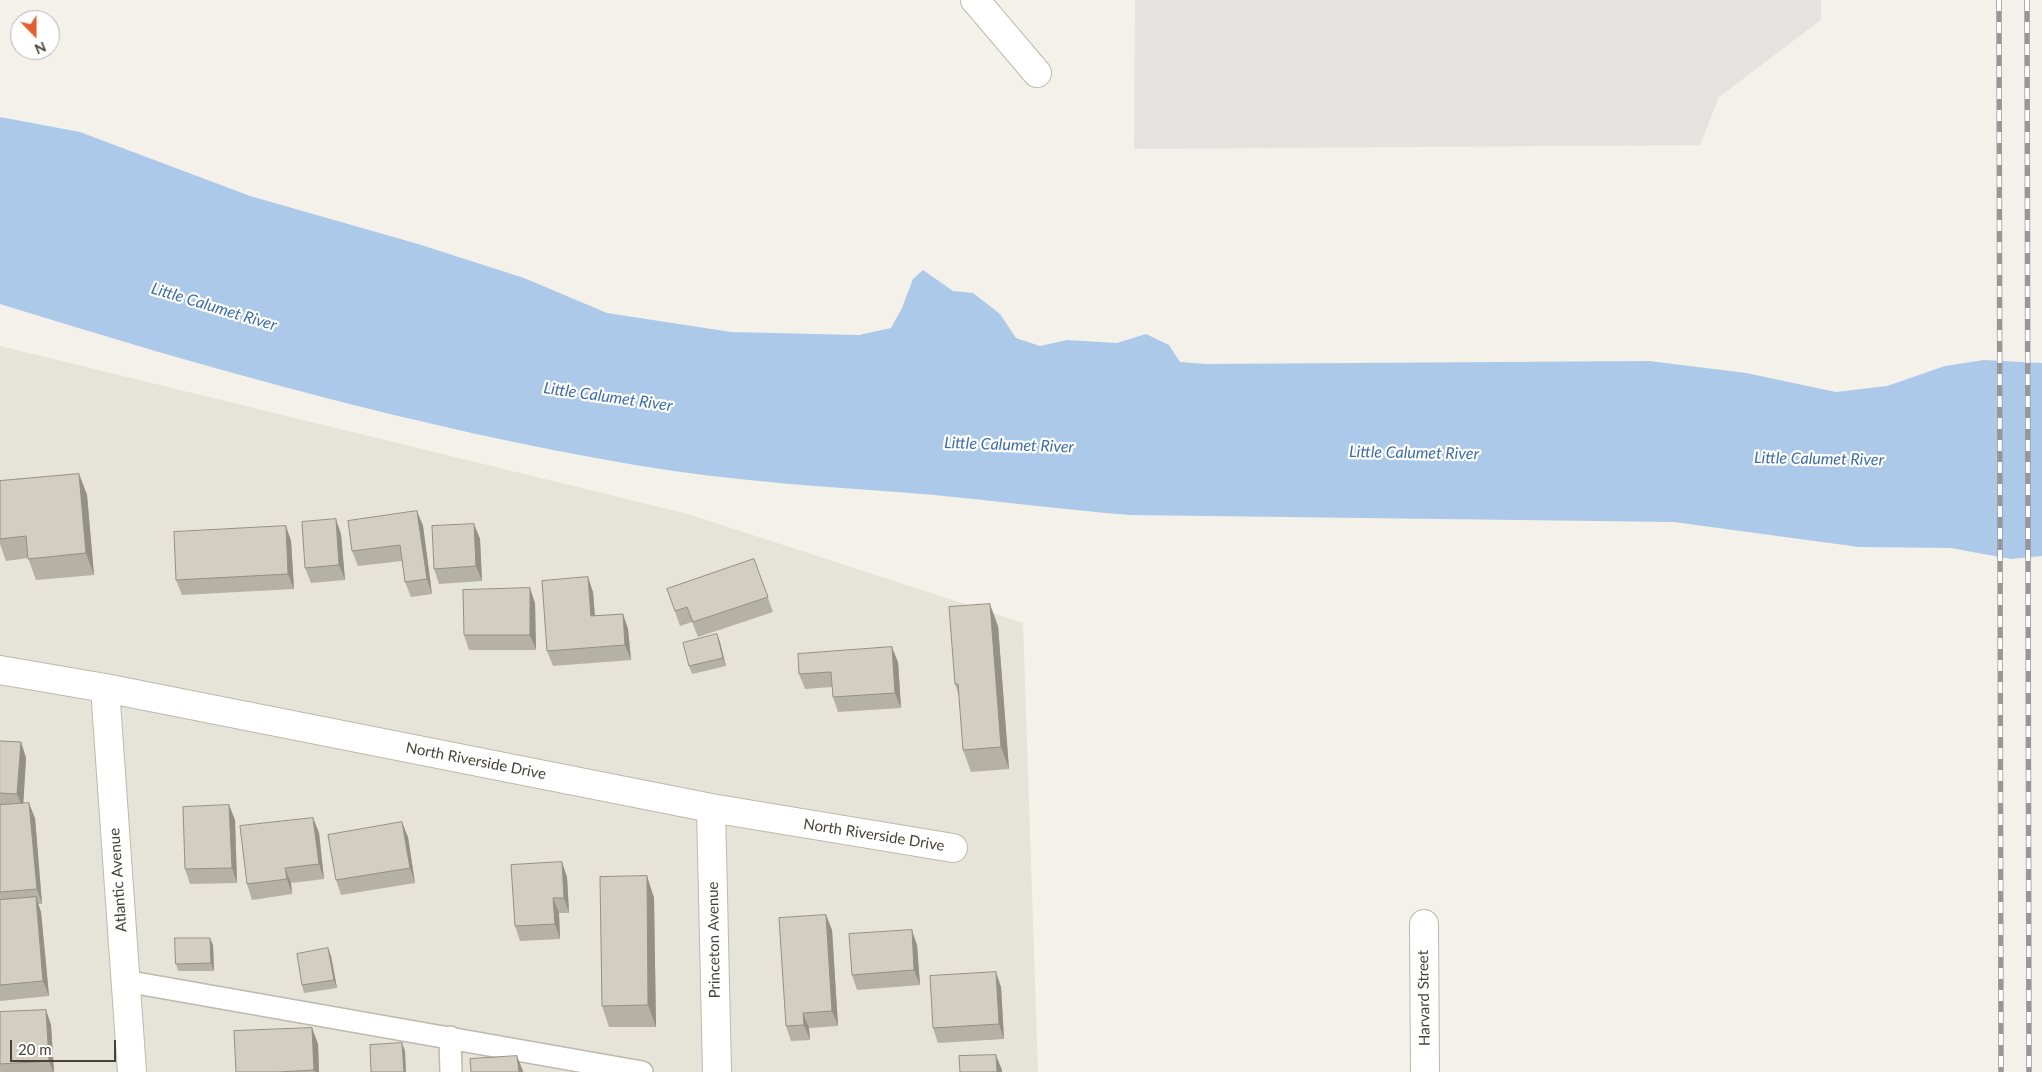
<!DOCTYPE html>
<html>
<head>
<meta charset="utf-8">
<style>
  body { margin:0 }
  #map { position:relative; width:2042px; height:1072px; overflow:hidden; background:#f3f1e9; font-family:Lato,sans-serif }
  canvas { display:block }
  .north { position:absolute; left:10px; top:10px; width:50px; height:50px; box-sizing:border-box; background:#fff; border:1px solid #b5b3af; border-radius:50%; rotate:158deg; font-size:14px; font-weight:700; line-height:20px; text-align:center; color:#464238 }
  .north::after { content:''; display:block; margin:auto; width:18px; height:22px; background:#e45f2f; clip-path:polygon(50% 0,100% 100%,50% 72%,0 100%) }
  .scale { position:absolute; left:10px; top:1040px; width:106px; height:22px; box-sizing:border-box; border:2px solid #464238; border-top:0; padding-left:6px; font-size:15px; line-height:18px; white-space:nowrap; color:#464238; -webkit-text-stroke:4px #fff; paint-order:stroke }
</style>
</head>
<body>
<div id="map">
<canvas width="2042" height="1072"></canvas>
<div class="north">N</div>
<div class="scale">20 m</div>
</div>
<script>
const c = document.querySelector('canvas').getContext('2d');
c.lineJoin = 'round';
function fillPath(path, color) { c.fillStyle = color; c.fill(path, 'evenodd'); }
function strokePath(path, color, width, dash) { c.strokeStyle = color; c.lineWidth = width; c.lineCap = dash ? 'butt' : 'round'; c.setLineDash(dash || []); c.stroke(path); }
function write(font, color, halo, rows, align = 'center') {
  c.font = font + ' Lato,sans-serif'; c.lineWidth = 4.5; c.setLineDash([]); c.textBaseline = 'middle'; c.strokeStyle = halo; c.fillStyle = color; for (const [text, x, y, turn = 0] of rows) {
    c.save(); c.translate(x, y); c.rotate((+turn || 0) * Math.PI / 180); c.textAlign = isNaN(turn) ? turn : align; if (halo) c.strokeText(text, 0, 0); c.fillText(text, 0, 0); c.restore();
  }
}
fillPath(new Path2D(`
  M0,346L688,514L1023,623L1038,1072H0Z`), '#e6e3d8');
fillPath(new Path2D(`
  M1135,0H1821V20L1719,97L1700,145L1134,149Z`), '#e5e3e0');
fillPath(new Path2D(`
  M0,117L80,132L250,196L418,244L524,278L607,313L731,332L859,335L891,328L902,308L913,279L923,270L953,291L973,293L1000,314L1016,338L1040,346L1067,340L1117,343L1146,334L1169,345L1180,362L1206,364L1649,361L1746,373L1836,392L1887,386L1945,366L1984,360L2042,363V556L2011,559L1951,548L1859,547L1674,522L1130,515C1065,510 1000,501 934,495C834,487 734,482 635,465C419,428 209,369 0,304Z`), '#acc9e9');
const service = new Path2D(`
  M125,981L642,1072
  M450,1037L451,1072`);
const minor = new Path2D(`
  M975,0L1037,73
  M0,670L105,688L711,808L953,848
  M105,688L132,1072
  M711,808L717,1072
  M1424,924L1425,1072`);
strokePath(service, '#bdb9ac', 24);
strokePath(minor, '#bdb9ac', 30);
strokePath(service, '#fff', 21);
strokePath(minor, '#fff', 28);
const rail = new Path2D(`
  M1999,0L2001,1072
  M2027,0L2029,1072`);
strokePath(rail, '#979797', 5.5);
strokePath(rail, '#fff', 4, [11]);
fillPath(new Path2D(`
  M79,474L87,495L94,575L36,580L28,558L6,561L0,544V481Z
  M417,511L423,526L432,594L411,597L405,582L402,561L358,566L352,551Z
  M474,524L480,539L482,581L439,584L434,569Z
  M286,526L291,541L294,589L182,595L176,580Z
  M341,534L345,580L311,583L305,568Z
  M754,559L773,612L698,637L692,622L680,626L667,589Z
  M593,592L595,616L623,614L628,629L631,660L553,666L547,651Z
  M535,603L536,650H469L464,635Z
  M998,626L1009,769L971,772L963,750L959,696L955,684Z
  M717,634L726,666L692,674L689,666Z
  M898,662L901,708L838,712L833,697L832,687L805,689L799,674Z
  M0,741L21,742L26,758L23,803L35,818L42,904H38L41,912L49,996L0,1001Z
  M229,805L235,820L237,883L190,884L185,869Z
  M313,818L319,833L324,879L291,883L292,894L252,900L247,884Z
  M408,837L415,883L341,895L336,880Z
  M647,876L654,898L656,1027H609L602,1006Z
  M567,877L569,913H559L560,939L520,941L515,926Z
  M826,915L832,930L838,1026L809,1028L810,1040L791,1041L786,1026Z
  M213,945L214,971H178L176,964Z
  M917,945L920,985L857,990L852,975Z
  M328,948L331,956L337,988L304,993L302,985Z
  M1001,987L1004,1039L938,1043L933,1028Z
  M46,1010L51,1025L54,1072H0V1012Z
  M312,1028L318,1044L319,1072H236Z`), '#b5b1a5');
fillPath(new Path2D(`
  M79,474L87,495L94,575L86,553Z
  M417,511L423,526L432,594L427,579Z
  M336,519L341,534L345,580L339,565Z
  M474,524L480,539L482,581L476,566Z
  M286,526L291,541L294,589L288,574Z
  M588,577L593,592L596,631L591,616Z
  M530,588L535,603L536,650L530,635Z
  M990,604L998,626L1009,769L1001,747Z
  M623,614L628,629L631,660L625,645Z
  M717,634L720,642L726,666L723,658Z
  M892,647L898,662L901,708L895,693Z
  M21,742L26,758L23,809L17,794Z
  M29,803L35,818L42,904L37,889Z
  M229,805L235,820L237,883L232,868Z
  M313,818L319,833L324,879L319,864Z
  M402,822L408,837L415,883L410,868Z
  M562,862L567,877L569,913L564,898Z
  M285,868L291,883L292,894L287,879Z
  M647,876L654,898L656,1027L648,1005Z
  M36,897L41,912L49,996L43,981Z
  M553,898L559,913L560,939L555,924Z
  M826,915L832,930L838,1026L832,1011Z
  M912,930L917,945L920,985L914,970Z
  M210,938L213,945L214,971L211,963Z
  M328,948L331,956L337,988L334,980Z
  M996,972L1001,987L1004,1039L999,1024Z
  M46,1010L51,1025L54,1072H53L49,1061Z
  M803,1013L809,1028L810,1040L804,1025Z
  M312,1028L318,1044L319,1072H315L314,1070Z
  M402,1043L405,1051L406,1072H404Z
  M996,1055L1002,1070V1072H997Z
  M517,1056L523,1071V1072H519Z`), '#949086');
const building = new Path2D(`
  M79,474L86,553L28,559L26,536L0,539V481Z
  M417,511L427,579L405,582L400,545L352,551L348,521Z
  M336,519L339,565L305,568L302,522Z
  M474,524L476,566L434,569L432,526Z
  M286,526L288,574L176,580L174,532Z
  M754,559L768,597L693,622L687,607L675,611L667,589Z
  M588,577L591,616L623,614L625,645L547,651L542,581Z
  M530,588V635H464L463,590Z
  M990,604L1001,747L963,750L958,684H955L949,607Z
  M717,634L723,658L689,666L683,643Z
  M892,647L895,693L833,697L831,672L799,674L798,654Z
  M0,741L21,742L17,794L0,793Z
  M29,803L37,889L0,892V805Z
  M229,805L232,868L185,869L183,807Z
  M313,818L319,864L285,868L287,879L247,884L240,826Z
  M402,822L410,868L336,880L328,835Z
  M562,862L564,898H553L555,924L515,926L511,865Z
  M647,876L648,1005L602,1006L600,877Z
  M36,897L43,981L0,985V900Z
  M826,915L832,1011L803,1013L804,1025L786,1026L779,918Z
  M912,930L914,970L852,975L849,934Z
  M175,938H210L211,963L176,964Z
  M328,948L334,980L302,985L297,954Z
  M996,972L999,1024L933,1028L930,976Z
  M46,1010L49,1061L0,1064V1012Z
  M312,1028L314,1070L278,1072H236L234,1031Z
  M402,1043L404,1072H371L370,1045Z
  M996,1055L997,1072H960L959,1056Z
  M517,1056L519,1072H471L470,1059Z`);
fillPath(building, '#d3cec0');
strokePath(building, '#949086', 1);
write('15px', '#464238', '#fff', [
  ["North Riverside Drive",476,761,11],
  ["North Riverside Drive",874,835,9],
  ["Atlantic Avenue",118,880,-94],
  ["Princeton Avenue",714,940,-91],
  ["Harvard Street",1424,998,-91]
]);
write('italic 16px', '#3c6da7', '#fff', [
  ["Little Calumet River",214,307,17],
  ["Little Calumet River",608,397,8],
  ["Little Calumet River",1009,445,2],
  ["Little Calumet River",1414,453,1],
  ["Little Calumet River",1819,459,1]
]);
</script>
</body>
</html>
